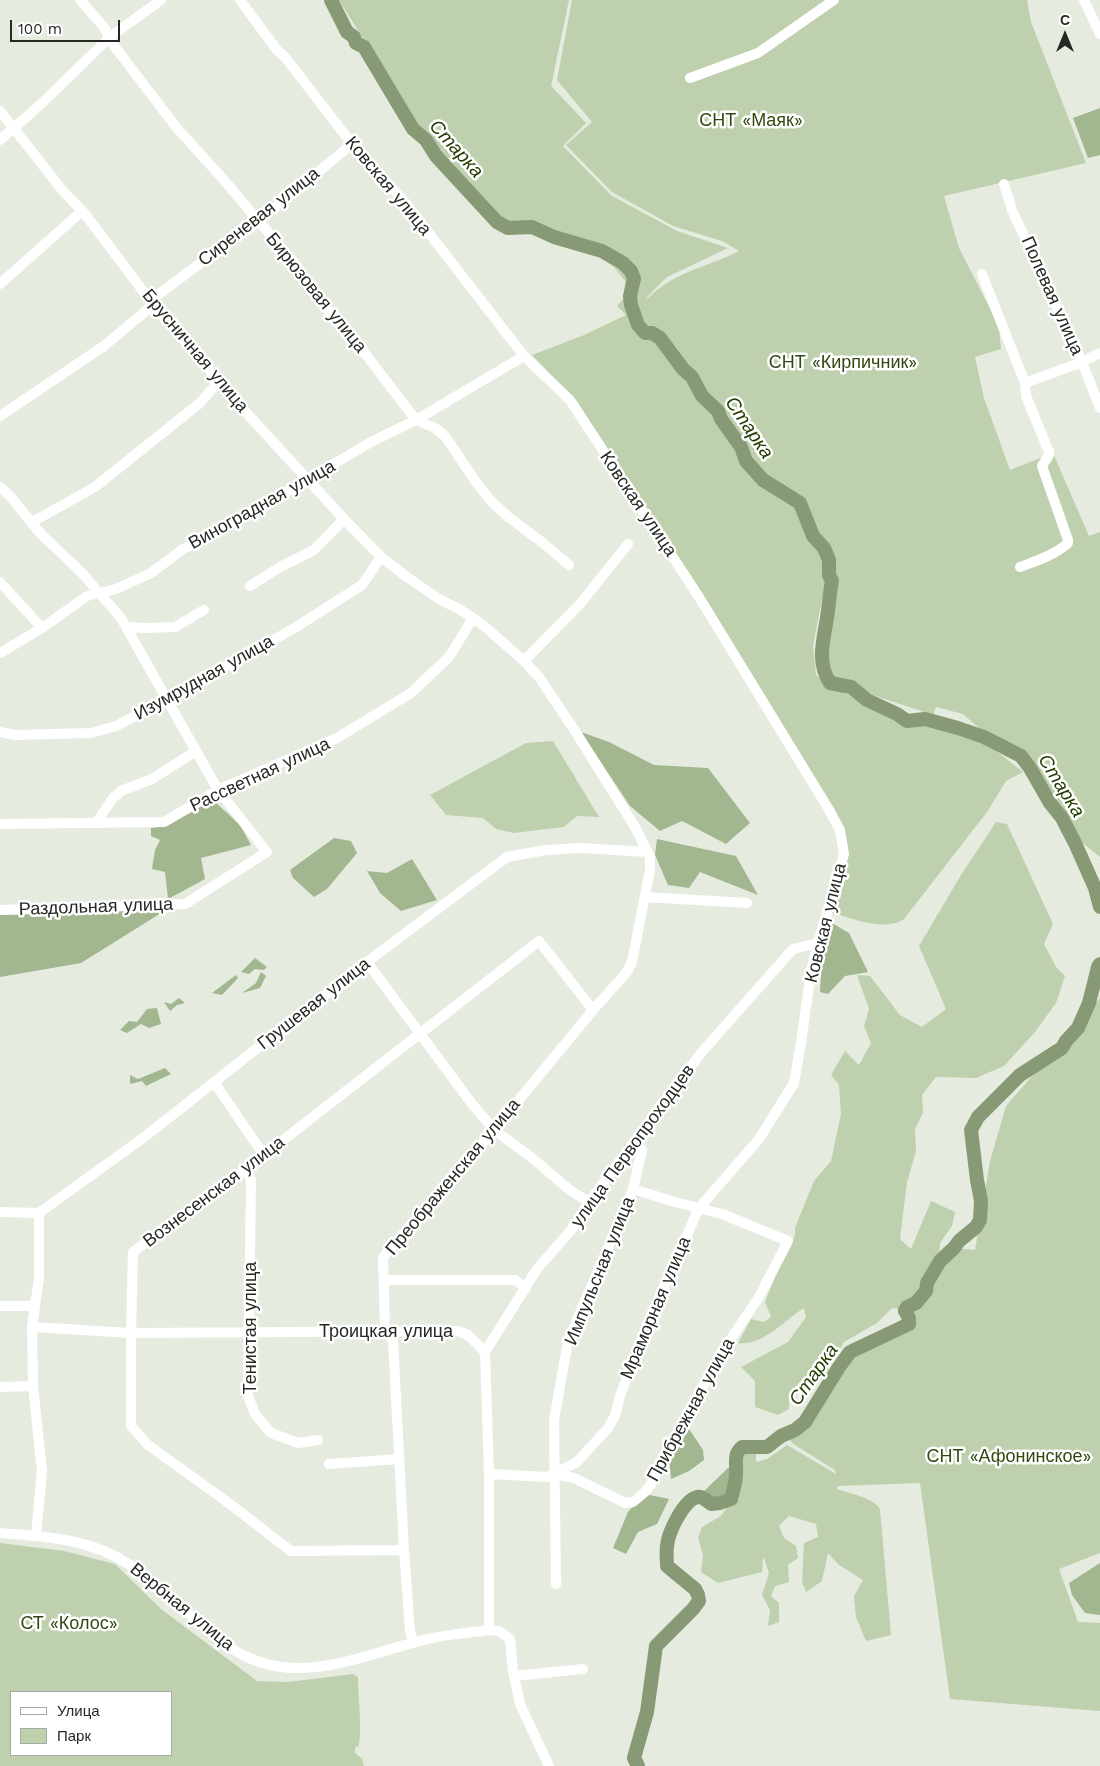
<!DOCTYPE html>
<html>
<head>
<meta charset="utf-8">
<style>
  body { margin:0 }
  #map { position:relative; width:1100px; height:1766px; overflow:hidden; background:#e5ecdf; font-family:"Work Sans",sans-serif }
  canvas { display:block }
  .legend { position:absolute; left:10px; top:1691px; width:162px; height:65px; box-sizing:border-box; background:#fff; border:1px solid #a8a9a7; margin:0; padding:6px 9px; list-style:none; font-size:15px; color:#252823 }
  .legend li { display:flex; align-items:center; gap:10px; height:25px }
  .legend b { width:25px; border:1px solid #a8a9a7 }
  .north { position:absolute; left:1040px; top:10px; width:50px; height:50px; -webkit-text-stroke:4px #fff; paint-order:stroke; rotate:0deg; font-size:14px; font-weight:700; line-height:20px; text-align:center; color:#252823 }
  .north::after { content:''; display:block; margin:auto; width:18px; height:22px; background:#252823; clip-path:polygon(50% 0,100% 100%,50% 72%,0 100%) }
  .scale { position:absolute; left:10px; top:20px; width:110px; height:22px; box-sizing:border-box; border:2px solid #252823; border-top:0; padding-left:6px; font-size:15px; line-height:18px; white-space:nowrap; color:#252823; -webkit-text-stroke:4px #fff; paint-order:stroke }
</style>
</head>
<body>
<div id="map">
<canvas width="1100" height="1766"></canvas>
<ul class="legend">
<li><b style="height:6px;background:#fff"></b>Улица</li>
<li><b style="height:14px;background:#bed0ae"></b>Парк</li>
</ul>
<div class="north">С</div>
<div class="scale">100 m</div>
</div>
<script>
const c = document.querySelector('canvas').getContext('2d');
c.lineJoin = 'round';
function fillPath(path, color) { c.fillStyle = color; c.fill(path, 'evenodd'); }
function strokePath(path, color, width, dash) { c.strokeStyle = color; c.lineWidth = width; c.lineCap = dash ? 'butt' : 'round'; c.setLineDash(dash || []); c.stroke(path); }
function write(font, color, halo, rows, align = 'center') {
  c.font = font + ' "Work Sans",sans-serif'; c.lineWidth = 5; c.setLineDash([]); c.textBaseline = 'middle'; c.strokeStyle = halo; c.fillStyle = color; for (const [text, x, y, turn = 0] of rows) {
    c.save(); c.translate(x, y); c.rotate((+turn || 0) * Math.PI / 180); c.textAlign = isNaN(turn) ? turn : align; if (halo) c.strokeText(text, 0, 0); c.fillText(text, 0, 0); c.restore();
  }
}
fillPath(new Path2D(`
  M339,0H569L551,86L586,123L563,146L612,196L677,231L728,248L667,277L647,297L646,300C676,270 704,269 739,251L722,241L673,226L612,192L566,145L592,122L557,80L572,0H1027L1031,22L1086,163L944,196L959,248L999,326L1001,349L975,357L984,398L1010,470L1053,453L1089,536L1100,532V857L1068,831L1031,774L963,714L936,707L933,715L867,693V700L851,687L830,683C816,660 824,637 828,612C829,602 830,591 832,581L829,575V560L824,548L813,536L800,503L783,494L799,504L812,536L823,549L827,559V574L813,646L816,675L834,688L882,710L906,725L925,723L986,743L1023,772L1006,781L987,812L904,919C885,932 852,919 831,912L843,828L574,399L532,355L584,335L626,315L617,306L624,298L625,281L615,268L592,252L550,240L548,232L532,225H508L498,220L438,154L415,122ZM666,346L683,369L692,377L702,396L718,411L721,419L741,447L746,461L763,480L782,494L763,482L744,461L740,448L720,420L717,412L701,396L691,379L681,370Z
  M553,741L599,817L577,816L564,827L514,833L496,829L483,818L446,815L430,795L526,743Z
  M996,822L1007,824L1053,924L1044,944L1056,967L1065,976L1056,1003L1035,1032L1004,1066L976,1078L936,1077L922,1095L923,1113L915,1129L916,1151L907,1182L900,1239L911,1249L931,1201L955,1212L952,1226L940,1243L939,1256L922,1282L924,1288L914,1299L899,1309L892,1308L877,1323L844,1342L823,1378L802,1380L789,1393V1409L778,1415L755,1407V1381L741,1367L788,1342L806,1317L804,1308C784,1320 764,1346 738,1343L751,1319L764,1322L771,1317L765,1302L783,1257L795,1236V1228L814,1181L831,1161L841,1114L839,1085L831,1075L845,1051L859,1065L871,1043L864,1026L869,1009L857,975L870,976L900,1015L922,1027L946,1009L919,946L961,875Z
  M1100,998V1553L1059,1569L1078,1622L1100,1623V1711L950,1699L920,1483L838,1486L837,1489C850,1494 873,1497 880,1509L891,1635L866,1641L856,1617L854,1596L863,1580L839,1565L828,1553L822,1581L806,1592L802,1582L804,1543L818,1537L816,1524L789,1516L779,1526L784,1538L796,1546L798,1558L788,1565L789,1582L775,1586L771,1596L779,1603V1622L768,1626L770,1610L762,1595L769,1573L764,1558L763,1557L762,1572L718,1583L701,1572L703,1555L698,1538L702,1527L721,1516L732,1500L740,1472L737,1459L738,1453L743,1448H756V1462L767,1459L787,1445L836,1474L835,1470L795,1445L785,1436L806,1425L820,1403L819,1400L839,1367L850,1352L909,1324V1318L905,1311L907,1307L917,1303L926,1291L927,1283L940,1261L954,1248L975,1250L990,1161L1006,1106Z
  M0,1543L64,1551L115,1564L161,1609L257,1681L288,1682L353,1674L358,1677C358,1700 362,1723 359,1745L355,1748V1753L362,1759L364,1766H0ZM11,1692H171V1755H11Z`), '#bed0ae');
fillPath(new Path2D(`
  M1100,108V155L1088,158L1073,118Z
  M581,732L609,742L654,765L708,768L750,823L726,844L682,821L660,831L630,806Z
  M213,800L240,825L251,845L201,858L205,879L168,899L165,872L152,869L155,850L160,840L151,836V828L167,826Z
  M334,838L351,841L357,853L327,889L314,897L293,878L290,870Z
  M657,839L736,856L758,895L700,872L689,888L668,885L655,855Z
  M412,859L437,900L401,911L380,893L367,871L387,873Z
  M166,910L81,963L0,977V915Z
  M830,922L849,933L868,972L845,976L828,994L820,992L823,941Z
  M255,958L267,967L264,970L255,969L249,974L241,972Z
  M261,972L266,976L260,988L242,993L256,983Z
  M236,975L238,978L222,995L212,993Z
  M179,998L185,1003L177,1005L170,1011L164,1002L171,1004Z
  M157,1008L161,1024L149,1028L141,1024L127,1033L120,1030L129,1021L137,1022L147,1009Z
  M165,1068L171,1074L146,1086L142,1081L130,1084V1075L138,1079Z
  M689,1429L703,1450L704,1460L689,1471L671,1479L669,1457L679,1446Z
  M733,1466L735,1475L730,1498L711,1503L701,1494L728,1468Z
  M645,1494L669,1499L657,1524L638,1532L626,1554L613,1548L628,1512Z
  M1100,1563V1615L1085,1613L1072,1595L1069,1583Z`), '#a2b690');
strokePath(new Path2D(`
  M331,0L347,32L354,37L356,43L364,47L413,129L426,140L436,156L497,222L508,228L532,227L554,237L602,251L623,263L631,271L634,279L630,296L631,305L638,325L645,333H652L660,338L683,369L692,377L702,396L718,411L721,419L741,447L746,461L763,480L800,503L813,536L824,548L829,560V575L832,581C830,591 829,601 828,611C825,636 815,660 830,683L851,687L867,700L897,714L907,721L925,719L958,728L984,737L1021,756L1030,768L1050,803L1062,818L1075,843L1095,888L1100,907
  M638,1766L634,1758L647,1712L656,1646L693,1609L699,1601L698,1595L695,1589L667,1566C667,1560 666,1553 667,1546C668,1533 683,1501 697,1497C703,1496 707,1501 711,1504L720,1503L731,1499C733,1491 736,1482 736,1474C737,1462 733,1455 742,1447H767L781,1436L795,1430L805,1422L839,1367L850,1352L909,1324V1318L905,1311L907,1307L916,1303L926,1291L927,1283L940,1261L954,1248L959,1241L976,1227L980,1220L981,1201L977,1180L971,1130L978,1117L1020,1075L1062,1048L1066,1041L1078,1028L1089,1003L1098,967L1100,964`), '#879a75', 14);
strokePath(new Path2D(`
  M80,0L104,27L115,47L176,127L223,179L296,265L324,306L347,330L416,420L435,428L445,436L476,482L490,500L507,516L543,543L569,565
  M240,0L277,50L285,57L352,144L404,201L524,356L570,400L699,597L828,808L840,830L844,854L818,943L811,971L801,1043L794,1083L759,1139L699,1208L647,1325L620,1396L615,1416L608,1428L577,1462L548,1477L489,1474
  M1084,0L1100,34
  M690,78L758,53L834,0
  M0,111L63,191L85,214L152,303L241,407L344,519L381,557L407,577L439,599L459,609L483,625L524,661L539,677L575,731L635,827L650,857V870L632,962L627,972L593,1010L494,1130L383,1257L385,1331L393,1340L404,1550L410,1631L414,1643
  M0,140L39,106L110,37L161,0
  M1004,184L1012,210L1082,362L1100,408
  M982,274L1025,383L1026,396L1049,452V455L1042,466L1068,540V543C1055,555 1036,561 1020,567
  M0,284L82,211
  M1025,383L1082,362L1100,353
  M0,416L104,346L147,310L155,297L230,241L249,229L352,144
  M0,487L9,495L40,533L82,573L121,618L218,790L267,852L185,904L0,910
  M32,522L95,487L200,403L219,381
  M0,582L42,628
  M250,586L280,567L314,550L344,519
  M127,627L147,628L175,627L204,610
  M0,653L42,628L87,596L116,589L151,573L183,549L220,531L371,442L416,420L524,356
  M524,661L580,604L628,544
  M0,732L14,735L91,733L116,726L167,700L293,629L362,585L381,557
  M96,823L113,798L121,791L152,779L196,751
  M0,824L164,822L218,790L337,738L411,693L449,657L473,618
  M645,897L747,903
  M367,962L472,1104L494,1130L531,1157L571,1191L589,1202
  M214,1082L263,1154
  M246,1169L251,1180L248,1396L255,1414L271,1433L298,1443L318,1440
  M0,1212L39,1213L143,1138L367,962L507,857L546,850L581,848L648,852
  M384,1280H515L526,1288
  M0,1306H35
  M32,1327L131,1333L458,1331L468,1335L485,1352L489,1474V1630
  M485,1352L537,1269L572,1229L589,1202L701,1053L793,949L818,943
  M0,1387L33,1386
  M329,1464L399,1459
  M555,1474L574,1478L625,1503L633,1502L645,1492L651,1484L668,1449L724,1349L759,1297L788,1241L722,1214L675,1202L633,1189
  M0,1533C48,1537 89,1538 130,1565C152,1583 173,1601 195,1619C210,1632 225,1646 243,1655C304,1687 369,1652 428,1639C448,1634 469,1633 489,1630L499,1631L510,1639L513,1671L520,1704L549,1766
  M36,1536L42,1471L33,1386L32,1327L39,1278V1213
  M404,1550L291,1551L226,1501L148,1445L131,1426V1333L133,1252L246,1169L539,941L593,1010
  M556,1584L554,1420L568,1341L633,1189L642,1150L635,1142
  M514,1676L583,1669`), '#fff', 10);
write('18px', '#314910', '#fff', [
  ["СНТ «Маяк»",751,121],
  ["СНТ «Кирпичник»",843,363],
  ["СНТ «Афонинское»",1009,1457],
  ["СТ «Колос»",69,1624]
]);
write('18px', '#252823', '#fff', [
  ["Ковская улица",388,186,50],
  ["Сиреневая улица",259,217,-38],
  ["Бирюзовая улица",316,293,51],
  ["Полевая улица",1052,296,66],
  ["Брусничная улица",195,351,50],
  ["Ковская улица",638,504,56],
  ["Виноградная улица",262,505,-29],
  ["Изумрудная улица",204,678,-29],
  ["Рассветная улица",260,775,-25],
  ["Раздольная улица",96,907,-2],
  ["Ковская улица",826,923,-76],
  ["Грушевая улица",314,1004,-38],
  ["улица Первопроходцев",633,1146,-54],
  ["Преображенская улица",453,1177,-50],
  ["Вознесенская улица",214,1192,-37],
  ["Импульсная улица",600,1271,-68],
  ["Мраморная улица",656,1308,-67],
  ["Тенистая улица",251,1328,-90],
  ["Троицкая улица",386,1332],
  ["Прибрежная улица",691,1410,-61],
  ["Вербная улица",182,1607,39]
]);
write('italic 19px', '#243c00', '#fff', [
  ["Старка",456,149,48],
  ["Старка",749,428,56],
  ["Старка",1061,786,58],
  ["Старка",814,1375,-55]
]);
</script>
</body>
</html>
